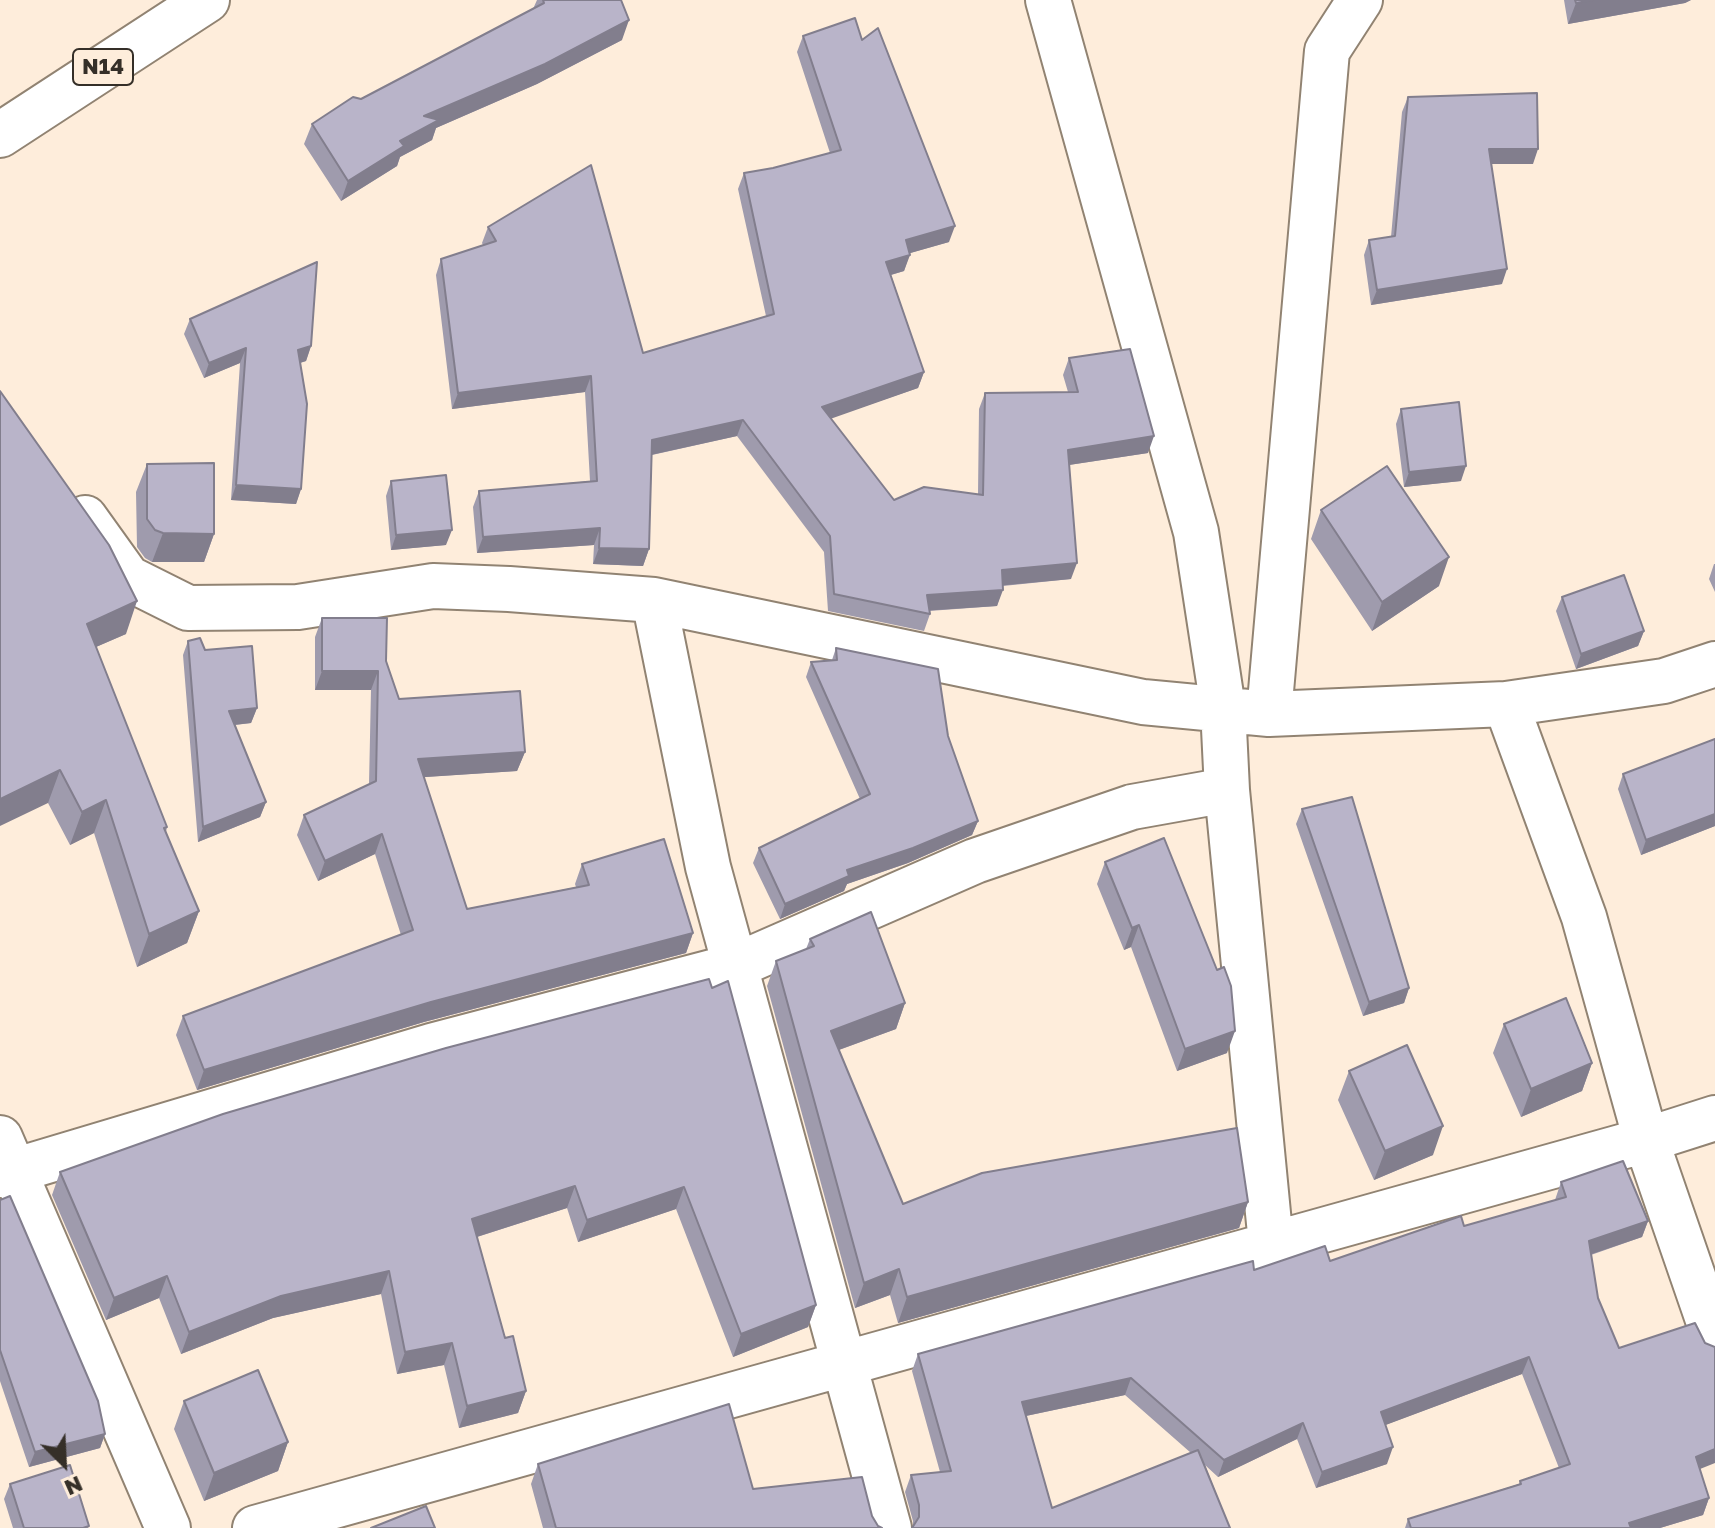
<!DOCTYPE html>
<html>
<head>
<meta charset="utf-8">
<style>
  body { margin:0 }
  #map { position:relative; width:1715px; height:1528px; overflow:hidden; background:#feeddb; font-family:"Golos Text",sans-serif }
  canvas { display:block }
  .north { position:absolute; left:24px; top:1424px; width:80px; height:80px; -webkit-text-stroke:6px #feeddb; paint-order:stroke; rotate:156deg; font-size:22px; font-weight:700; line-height:32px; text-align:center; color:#352f28 }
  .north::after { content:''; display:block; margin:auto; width:28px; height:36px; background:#352f28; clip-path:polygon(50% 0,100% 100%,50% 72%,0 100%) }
</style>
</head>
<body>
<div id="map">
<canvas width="1715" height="1528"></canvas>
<div class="north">N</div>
</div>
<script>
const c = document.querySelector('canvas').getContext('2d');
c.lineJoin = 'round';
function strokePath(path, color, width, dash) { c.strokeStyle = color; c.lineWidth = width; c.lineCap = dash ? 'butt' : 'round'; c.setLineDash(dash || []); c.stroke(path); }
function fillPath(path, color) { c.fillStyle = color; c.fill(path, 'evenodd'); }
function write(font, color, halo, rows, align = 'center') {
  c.font = font + ' "Golos Text",sans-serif'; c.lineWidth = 6; c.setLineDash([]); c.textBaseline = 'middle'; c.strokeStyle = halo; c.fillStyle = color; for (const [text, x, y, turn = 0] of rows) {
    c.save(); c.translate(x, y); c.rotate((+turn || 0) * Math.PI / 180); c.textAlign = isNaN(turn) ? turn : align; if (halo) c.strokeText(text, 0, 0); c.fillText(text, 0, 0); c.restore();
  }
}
const street = new Path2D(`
  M1048,0L1196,532L1223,708L1227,790L1271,1244
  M85,518L128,578L188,608L298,607L433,586L509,589L654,600L1143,702L1269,714L1506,704L1664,681L1715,664
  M654,600L708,867L889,1528
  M1506,704L1584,917L1646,1140L1715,1340
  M1269,714L1327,51L1360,0
  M0,1138L168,1528
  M0,1175L431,1046L735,966L975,861L1132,807L1227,790
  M255,1528L1646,1140L1715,1118`);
const primary = new Path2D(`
  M0,135L207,0`);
strokePath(street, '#918372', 48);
strokePath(primary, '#918372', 48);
strokePath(street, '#fff', 44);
strokePath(primary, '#fff', 44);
fillPath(new Path2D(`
  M537,0H621L622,40L537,84L436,128L432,140L400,157L397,166L341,201L304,144L312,124L361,99L533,9Z
  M1564,0H1691L1685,3L1568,24Z
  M803,36L862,40L949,242L910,253L904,271L891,275L924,372L918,388L830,418L894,500L978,494L979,409L985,393L1068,392L1063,375L1069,358L1148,453L1069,465L1071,579L1003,586L997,606L929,611L930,614L924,631L828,611L824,552L737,436L652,455L649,549L643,566L593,564L594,545L477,553L473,507L479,491L590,481L585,392L452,409L436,275L441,259L483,245L482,243L488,227L643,353L766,316L738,189L744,173L773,168L830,153L797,52Z
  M1408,97L1533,164H1491L1502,284L1371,305L1364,255L1369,240L1391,237L1402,112Z
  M190,319L311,346L306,361L300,363L301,489L296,504L231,500L240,363L204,378L184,334Z
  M0,391L126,634L96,647L167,827L166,832L199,911L187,943L137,967L94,833L70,845L48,803Z
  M1401,409L1461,481L1404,487L1396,424Z
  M147,464L214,534L204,562H152L145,558L137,547L136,492Z
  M391,481L446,545L391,550L386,496Z
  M1321,510L1439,586L1372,631L1311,539Z
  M1714,564H1715V592L1709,579Z
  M1562,597L1644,631L1638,646L1576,669L1556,611Z
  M322,618L386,661L399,699L525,752L517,771L424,777L467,909L576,887L575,884L582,864L693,933L686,953L424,1022L197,1090L176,1035L183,1016L401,935L375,854L318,881L297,835L304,815L369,784L371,690H315V637Z
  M188,641L205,650L257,708L251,723L235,725L266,802L260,817L198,842L183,655Z
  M836,648L948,736L978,821L972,835L908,863L847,884L844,891L780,919L753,863L759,848L860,799L806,677L811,662L832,660Z
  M1715,739V826L1641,855L1618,789L1623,774Z
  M1302,809L1409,988L1404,1003L1363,1016L1296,824Z
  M1105,862L1227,1053L1177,1071L1131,947L1124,950L1097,884Z
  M810,939L905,1003L896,1029L839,1050L903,1204L1248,1202L1239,1228L898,1323L890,1295L855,1308L767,986L776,961L806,949Z
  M709,979L816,1305L808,1327L733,1357L676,1209L578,1242L567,1208L477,1237L505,1338L526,1391L518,1413L459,1428L444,1365L397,1374L381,1294L273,1318L181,1354L159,1298L106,1320L52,1195L60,1172Z
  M1504,1024L1592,1063L1582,1091L1521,1117L1493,1053Z
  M1349,1071L1433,1155L1374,1180L1338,1100Z
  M1561,1182L1648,1221L1642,1237L1591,1255L1598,1298L1619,1348L1700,1469L1709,1498L1703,1515L1660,1528H1405L1408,1519L1519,1484L1520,1481L1559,1468L1522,1374L1385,1425L1387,1464L1316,1488L1297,1439L1218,1477L1205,1465L1230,1528L913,1526V1521L905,1492L911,1475L940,1472L912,1371L918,1354L1254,1270L1330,1261L1464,1226L1555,1200ZM1125,1395L1191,1453L1052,1508L1026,1416Z
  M0,1200L105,1434L100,1448L29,1467L0,1381Z
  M184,1401L288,1442L278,1471L204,1501L174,1429Z
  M538,1464L753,1489L872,1516L878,1526L882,1528H543L531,1484Z
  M10,1484L89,1526L88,1528H13L4,1499Z`), '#9f9bad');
fillPath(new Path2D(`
  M1593,0H1691L1685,3L1568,24L1576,3Z
  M629,20L622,40L537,84L436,128L432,140L400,157L397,166L341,201L348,181L400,141L424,116Z
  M1489,149H1538L1533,164H1483Z
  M955,226L949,242L900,256L906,240Z
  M910,255L904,271L880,278L886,262Z
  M1507,269L1502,284L1371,305L1377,290Z
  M311,346L306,361L293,365L298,350Z
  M246,348L240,363L204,378L209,363Z
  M924,372L918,388L816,424L822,407Z
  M591,376L585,392L452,409L458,393Z
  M743,420L737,436L646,456L652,440Z
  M1154,436L1148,453L1062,466L1068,450Z
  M1466,466L1461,481L1404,487L1409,472Z
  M236,485L301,489L296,504L231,500Z
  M600,528L594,545L477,553L483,537Z
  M452,530L446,545L391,550L396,535Z
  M163,533L214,534L204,562H152Z
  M599,548L649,549L643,566L593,564Z
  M1449,557L1439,586L1372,631L1382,602Z
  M1077,563L1071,579L996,586L1002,570Z
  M1003,590L997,606L921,611L927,595Z
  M137,601L126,634L75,656L87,624Z
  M1644,631L1638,646L1576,669L1581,654Z
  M322,671H378L371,690H315Z
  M257,708L251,723L224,726L229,711Z
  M525,752L517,771L411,778L418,759Z
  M60,770L48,803L0,826V799Z
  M106,800L94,833L70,845L82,812Z
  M266,802L260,817L198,842L203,827Z
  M1715,814V826L1641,855L1646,840Z
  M978,821L972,835L908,863L847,884L844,891L780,919L785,904L847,870Z
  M382,834L375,854L318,881L325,861Z
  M199,911L187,943L137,967L149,934Z
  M1139,925L1131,947L1124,950L1132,928Z
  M693,933L686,953L424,1022L197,1090L204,1070L431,1002Z
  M1409,988L1404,1003L1363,1016L1369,1002Z
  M905,1003L896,1029L822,1056L831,1031Z
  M1235,1031L1227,1053L1177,1071L1185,1049Z
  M1592,1063L1582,1091L1521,1117L1531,1089Z
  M1443,1126L1433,1155L1374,1180L1385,1151Z
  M575,1186L567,1208L464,1241L472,1219Z
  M684,1187L676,1209L578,1242L587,1220Z
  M1248,1202L1239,1228L898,1323L907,1297Z
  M1648,1221L1642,1237L1583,1257L1589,1241Z
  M899,1269L890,1295L855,1308L864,1283Z
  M389,1271L381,1294L273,1318L181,1354L189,1332L281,1296Z
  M167,1276L159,1298L106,1320L114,1298Z
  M816,1305L808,1327L733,1357L741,1334Z
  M452,1343L444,1365L397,1374L405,1352Z
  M1529,1357L1522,1374L1375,1429L1381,1412Z
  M1131,1378L1125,1395L1016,1418L1022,1402Z
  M526,1391L518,1413L459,1428L467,1406Z
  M1303,1423L1297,1439L1218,1477L1224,1460Z
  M105,1434L100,1448L29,1467L35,1452Z
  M288,1442L278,1471L204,1501L214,1473Z
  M1393,1447L1387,1464L1316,1488L1322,1472Z
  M1715,1449V1463L1690,1473L1696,1457Z
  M1709,1498L1703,1515L1660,1528H1627L1629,1523Z`), '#827e8d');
const building = new Path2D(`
  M543,0H621L629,20L545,64L424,116L439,120L400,141L404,146L348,181L312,124L353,97L361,99L544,3Z
  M1575,0H1593L1576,3Z
  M855,18L862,40L878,28L955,226L906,240L910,255L886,262L924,372L822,407L894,500L924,487L983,495L985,393L1078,392L1069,358L1130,349L1154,436L1068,450L1077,563L1002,570L1003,590L927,595L930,614L834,594L830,536L743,420L652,440L649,549L599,548L600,528L483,537L479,491L597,481L591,376L458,393L441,259L496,241L488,227L591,165L643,353L774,314L744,173L773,168L841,150L803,36Z
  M1537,93L1538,149H1489L1507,269L1377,290L1369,240L1395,236L1408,97Z
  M317,262L311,346L298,350L307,404L301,489L236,485L246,348L209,363L190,319Z
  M0,391L109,545L137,601L87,624L167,827L164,828L199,911L149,934L106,800L82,812L60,770L0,799Z
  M1459,402L1466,466L1409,472L1401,409Z
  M214,463V534L163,533L155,530L147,519V464Z
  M1387,466L1449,557L1382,602L1321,510Z
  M446,475L452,530L396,535L391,481Z
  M1624,575L1644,631L1581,654L1562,597Z
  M322,618H387L386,661L399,699L520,691L525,752L418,759L467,909L589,885L582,864L664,839L693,933L431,1002L204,1070L183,1016L413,930L382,834L325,861L304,815L376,781L378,671H322Z
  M200,638L205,650L252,646L257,708L229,711L266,802L203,827L188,641Z
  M836,648L938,669L948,736L978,821L913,848L847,870L849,876L785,904L759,848L870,794L811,662L837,660Z
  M1715,739V814L1646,840L1623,774Z
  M1352,797L1409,988L1369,1002L1302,809Z
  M1164,838L1217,970L1224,967L1231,986L1235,1031L1185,1049L1139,925L1132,928L1105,862Z
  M871,912L905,1003L831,1031L903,1204L982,1173L1237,1128L1248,1202L907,1297L899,1269L864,1283L776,961L814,946L810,939Z
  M709,979L712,988L728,981L816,1305L741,1334L684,1187L587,1220L575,1186L472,1219L505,1338L513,1336L526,1391L467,1406L452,1343L405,1352L389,1271L281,1296L189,1332L167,1276L114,1298L60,1172L223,1114L446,1048Z
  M1566,998L1592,1063L1531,1089L1504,1024Z
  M1407,1045L1443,1126L1385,1151L1349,1071Z
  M1623,1161L1648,1221L1589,1241L1598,1298L1619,1348L1695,1323L1705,1343L1715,1347V1449L1696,1457L1709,1498L1629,1523L1631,1528H1411L1408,1519L1521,1484L1520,1481L1570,1464L1529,1357L1381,1412L1393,1447L1322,1472L1303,1423L1224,1460L1131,1378L1022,1402L1052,1508L1198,1450L1230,1528H912L919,1517V1505L911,1475L951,1471L918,1354L1253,1261L1254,1270L1325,1246L1330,1261L1461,1216L1464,1226L1566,1197L1561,1182Z
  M10,1196L98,1401L105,1434L35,1452L0,1350V1200Z
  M258,1370L288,1442L214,1473L184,1401Z
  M729,1404L753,1489L862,1477L872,1516L878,1526L882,1528H556L538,1464Z
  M70,1465L89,1526L83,1528H24L10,1484Z
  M426,1506L435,1528H371Z`);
fillPath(building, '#b9b4c9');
strokePath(building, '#827e8d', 2);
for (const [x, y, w] of [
  [103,67,60]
]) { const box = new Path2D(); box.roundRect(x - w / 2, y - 18, w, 36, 6); c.fillStyle = '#feeddb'; c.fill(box); strokePath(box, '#352f28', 2); }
write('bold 22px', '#352f28', null, [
  ["N14",103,67]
]);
</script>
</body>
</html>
